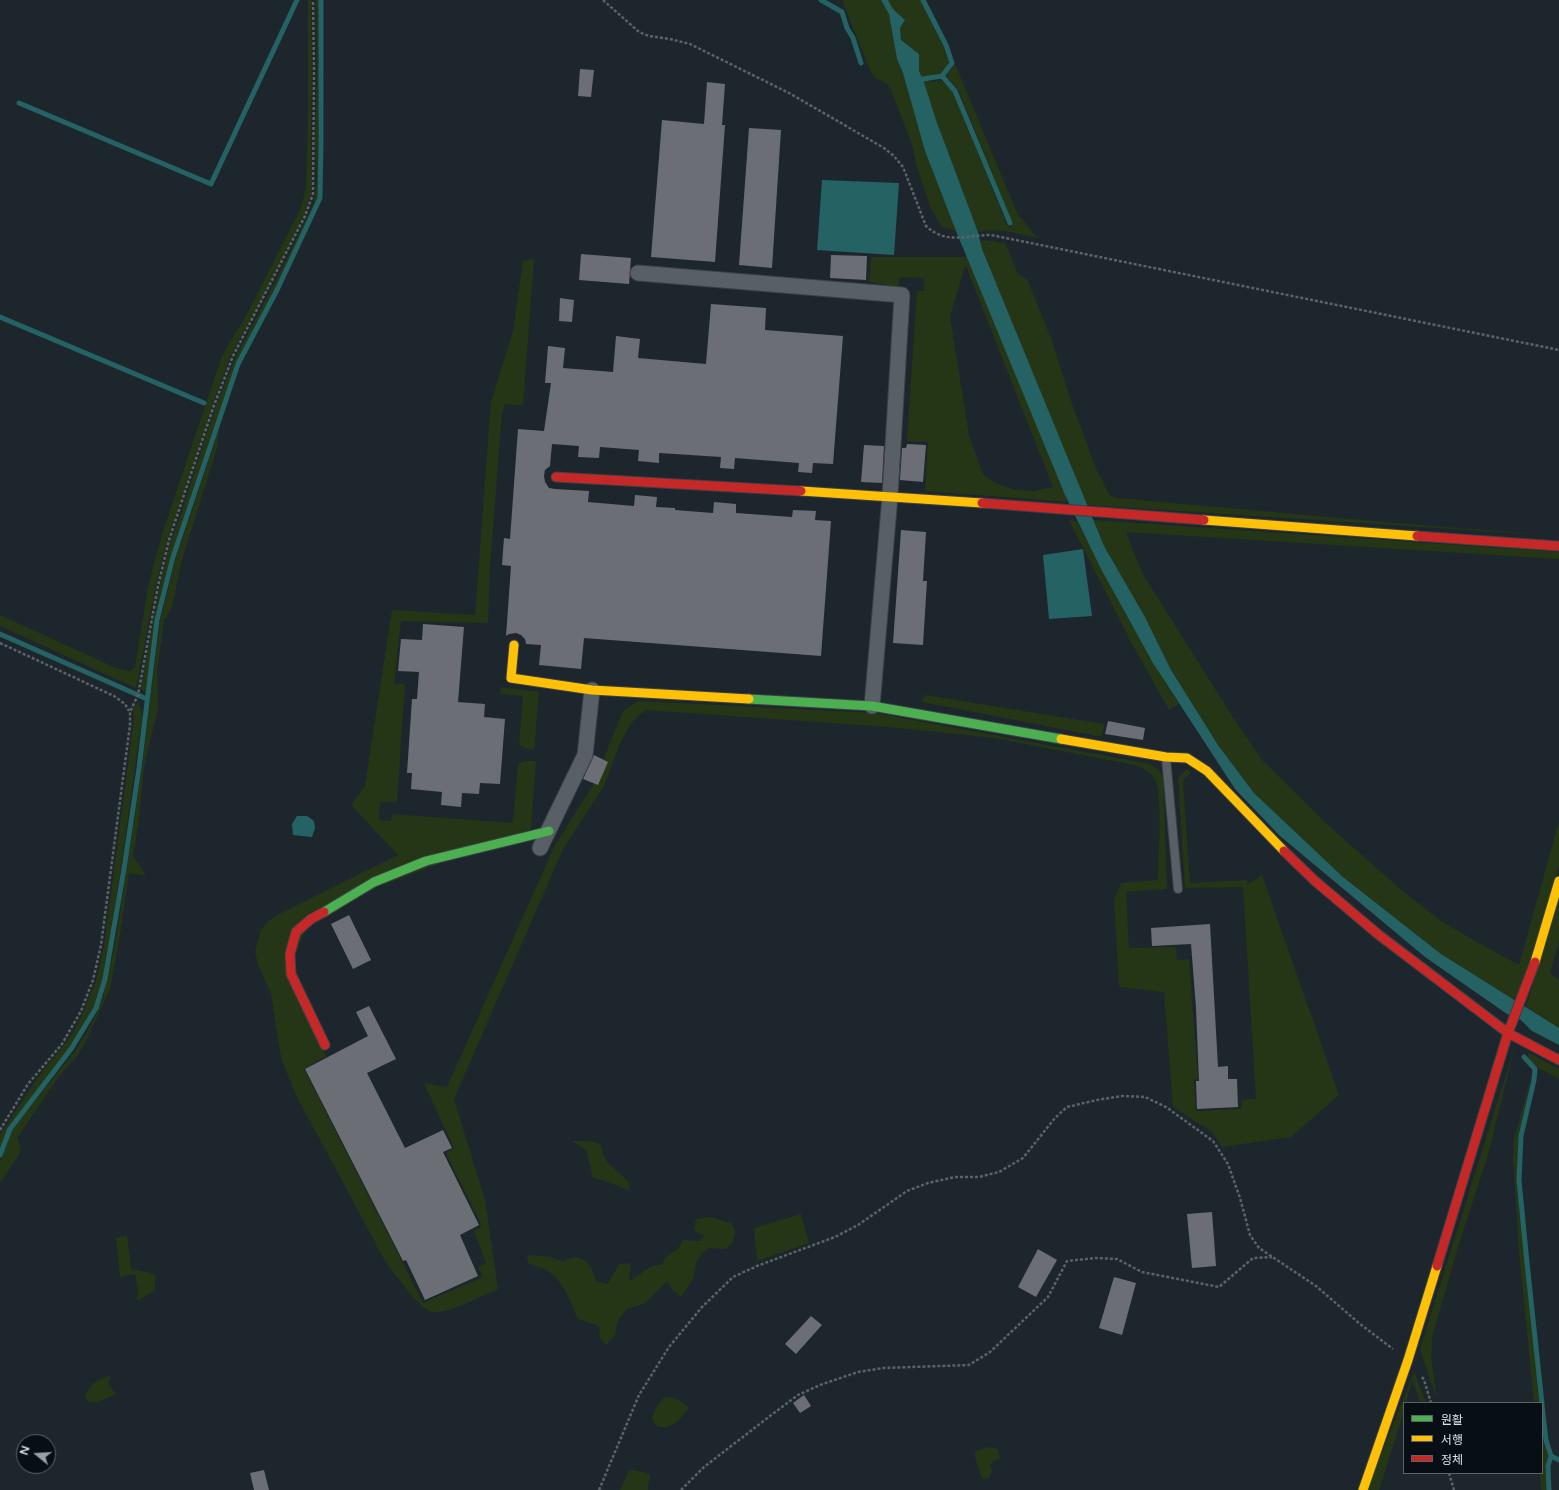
<!DOCTYPE html>
<html>
<head>
<meta charset="utf-8">
<style>
  body { margin:0 }
  #map { position:relative; width:1559px; height:1490px; overflow:hidden; background:#1d262c; font-family:"Varela Round","Noto Sans KR",sans-serif }
  canvas { display:block }
  .legend { position:absolute; left:1403px; top:1402px; width:140px; height:72px; box-sizing:border-box; background:#080f14; border:1px solid #5b6369; margin:0; padding:5px 7px; list-style:none; font-size:12px; color:#d8e2e9 }
  .legend li { display:flex; align-items:center; gap:8px; height:20px }
  .legend b { width:20px; border:1px solid #5b6369 }
  .north { position:absolute; left:16px; top:1434px; width:40px; height:40px; box-sizing:border-box; background:#080f14; border:1px solid #5b6369; border-radius:50%; rotate:288deg; font-size:11px; font-weight:700; line-height:16px; text-align:center; color:#d8e2e9 }
  .north::after { content:''; display:block; margin:auto; width:14px; height:18px; background:#97a0a7; clip-path:polygon(50% 0,100% 100%,50% 72%,0 100%) }
</style>
</head>
<body>
<div id="map">
<canvas width="1559" height="1490"></canvas>
<ul class="legend">
<li><b style="height:5px;background:#4caf50"></b>원활</li>
<li><b style="height:5px;background:#ffc107"></b>서행</li>
<li><b style="height:5px;background:#c62828"></b>정체</li>
</ul>
<div class="north">N</div>
</div>
<script>
const c = document.querySelector('canvas').getContext('2d');
c.lineJoin = 'round';
function fillPath(path, color) { c.fillStyle = color; c.fill(path, 'evenodd'); }
function strokePath(path, color, width, dash) { c.strokeStyle = color; c.lineWidth = width; c.lineCap = dash ? 'butt' : 'round'; c.setLineDash(dash || []); c.stroke(path); }
fillPath(new Path2D(`
  M308,0H311L312,70L311,145L312,173L311,194L304,215L267,289L231,355L212,406L175,519L167,540L156,585L136,688L0,626V615L118,669L130,671L135,667L148,587L161,537L222,356L248,312L301,208L306,188L308,123Z
  M316,0H319L318,197L275,290L237,363L171,558L155,621L146,693L141,689L160,585L171,539L179,520L215,408L236,356L272,288L314,203L317,177L315,143L317,68Z
  M842,0H881L889,14L897,59L903,73L925,151L956,231L942,227L931,209L917,167L912,144L889,85L874,77L869,68Z
  M888,0H921L944,47L949,64L940,74L924,79L931,82L940,80L953,91L1007,225L1011,228L1012,222L958,89L946,76L955,64L1018,215C1026,222 1030,231 1038,238C1018,234 998,227 978,232L936,120L923,79L919,71V54L901,40L900,28L905,20L893,9Z
  M985,240L1005,243L1018,274L1027,279L1051,338L1072,404L1095,466L1109,495L1116,498L1396,523L1559,536L1086,505L982,249L980,241Z
  M871,257H967L1068,502L925,491L928,442L907,441L917,291H924V278L900,277L898,287L869,282ZM965,266H966L1053,487L1034,491L1011,489L995,483L983,474L969,436L950,316Z
  M534,259L523,405L505,404L502,412L490,568L488,623L401,621L394,684H405L397,802H380L379,820L391,821L392,814L513,823L518,764L524,761H536L531,829L314,911L286,974L326,1056L304,1069L423,1303L483,1277L478,1267L486,1263L474,1231L482,1226L446,1153L454,1148L424,1083L447,1087L555,845L592,787L623,711L638,701L875,713L1150,764L1158,769L1163,777L1167,889L1126,892L1129,948L1176,947L1177,960L1189,959L1198,1079L1194,1080L1196,1111L1241,1109L1242,1100L1256,1099L1243,887L1185,888L1178,778L1187,769L1191,773L1185,778L1183,782L1190,883L1247,880V885L1262,875L1339,1095L1291,1137L1222,1147L1212,1132L1173,1107L1164,992L1119,987L1114,900L1121,883L1158,880C1158,859 1163,794 1155,779C1152,772 1142,768 1135,765L994,738L889,727L645,710L632,722L620,743L604,786L563,849L454,1099L485,1200L498,1289C482,1296 450,1313 434,1312C420,1312 393,1271 384,1259L295,1093L281,1058L271,993L258,965L255,952L261,930L267,922L279,914L398,855L351,805L365,786L392,610L475,615L491,402L513,331L523,261Z
  M219,430L217,448L181,563L172,607L164,621L157,671L158,710L149,744L144,768L138,826L133,856L141,867L146,876L129,873L119,941L110,989L84,1045L77,1056L57,1079L17,1138L20,1144V1153L0,1183V1162L13,1128L76,1050L92,1023L103,997L116,940L142,767L160,621L176,558Z
  M1069,520L1077,521C1108,583 1141,645 1179,704L1169,710L1131,642Z
  M1093,520L1559,552V559L1126,532L1131,546L1144,576L1234,719L1262,760L1330,827L1406,894L1440,920L1473,940L1519,965L1559,821V865L1530,965L1516,1001L1441,954L1343,877L1254,793L1218,745L1171,670L1145,617L1104,546Z
  M501,687L539,692L534,750L527,749L519,745L523,696L500,694Z
  M925,695L1104,724L1102,737L922,702Z
  M138,702L141,709L142,718L121,868L103,979L93,1008L70,1048L9,1128L0,1150V1135L36,1080L71,1036L81,1017L96,981L104,946L134,719L133,709Z
  M1559,900V941L1550,973L1559,980V1028L1526,1007Z
  M1515,1046L1488,1155L1459,1244L1432,1337L1431,1357L1437,1400L1420,1349Z
  M1529,1053L1559,1069V1079L1537,1067L1527,1057Z
  M1533,1069L1519,1135L1517,1180L1540,1403H1534L1519,1252L1513,1157L1514,1139Z
  M572,1141H588L601,1144L603,1154L607,1162L628,1181L630,1191L608,1182L593,1178L586,1150Z
  M801,1214L809,1243L757,1261L754,1228Z
  M710,1217L731,1223L735,1230L733,1243L725,1249L709,1248L702,1253L696,1263L693,1279L681,1297L672,1289L667,1281L645,1303L627,1309L617,1322L615,1336L606,1345L600,1338L599,1326L578,1319C570,1302 564,1280 546,1270C541,1267 534,1265 528,1263L527,1255L551,1257L563,1262C572,1255 583,1256 590,1266C593,1270 594,1276 596,1281L608,1284L619,1264L629,1263L631,1268L629,1278L630,1281C641,1274 649,1264 662,1265C665,1257 668,1255 675,1251C679,1249 681,1243 683,1240L700,1241L704,1236L694,1230L696,1219Z
  M127,1236L131,1269L151,1273L156,1276L154,1291L137,1301L138,1289L135,1274L120,1277L116,1237Z
  M1414,1372L1426,1403H1421L1412,1380L1406,1403H1404V1412L1379,1490H1367Z
  M111,1376L108,1384L116,1394L98,1402H88L85,1396C90,1383 98,1379 111,1376Z
  M664,1397C673,1397 680,1400 687,1406L688,1409C680,1420 669,1433 655,1425L652,1418L657,1406Z
  M1542,1426L1544,1443L1548,1455L1546,1466L1548,1490H1541L1540,1473H1542Z
  M989,1447L998,1449L1000,1458L992,1462L990,1466L992,1472L989,1478L982,1479L974,1454L978,1450Z
  M634,1470L650,1474C651,1480 647,1484 648,1490H620L629,1471Z`), '#253616');
fillPath(new Path2D(`
  M881,0H888L893,9L905,20L900,28L901,40L919,54V71L923,79L936,120L978,232L982,249L1104,546L1145,617L1171,670L1218,745L1254,793L1343,877L1441,954L1559,1028V1045L1532,1031L1521,1020L1507,1014L1425,957L1280,836L1235,789L1153,663L1101,569L1065,495L956,231L925,151L903,73L897,59L889,14Z
  M822,180L899,183L894,255L817,250Z
  M1083,549L1092,616L1049,619L1043,555Z
  M297,816H307L314,821L315,828L312,837L293,835L292,824Z`), '#246264');
strokePath(new Path2D(`
  M821,0L842,12L847,28L853,38L861,63
  M923,0L946,45L952,63L942,76
  M923,79L942,76L955,91L1010,223
  M19,103L211,184L297,0
  M0,317L204,403
  M0,634L147,699
  M1524,1057L1535,1069L1534,1080L1521,1136L1519,1180L1527,1263L1542,1403
  M0,1155L10,1129L71,1049L96,1008L105,979L124,869L139,768L157,620L173,557L238,364L277,290L320,198L321,143V0
  M1542,1405L1546,1440L1551,1456L1559,1460
  M1549,1490L1548,1466L1551,1456`), '#246264', 5);
fillPath(new Path2D(`
  M580,69L594,70L591,97L578,96Z
  M707,82L725,84L722,125H725L715,262L651,257L662,120L704,124Z
  M749,128L781,130L772,268L739,265Z
  M581,254L631,258L629,284L579,280Z
  M831,255L867,256L866,280L830,278Z
  M560,298L574,300L572,322L559,321Z
  M711,304L766,308L765,330L843,336L833,464L813,463L812,473L798,472L799,463L735,458L734,469L720,468L721,457L659,453V463L638,461L639,450L600,447L599,458L578,457L579,446L552,444L550,466L545,470L544,476L545,482L549,488L555,489L589,491L588,502L634,506L635,495L657,497L656,507L675,508V510L713,513L714,502L736,504V513L792,517L793,510L816,511L815,520L831,521L821,656L584,638L581,669L539,665L541,645L526,644L525,639L521,635L516,633L509,634L506,636L511,566L502,565L504,538L510,539L518,429L544,431L551,383H545L548,346L565,348L563,368L613,372L616,336L640,339L638,358L706,364Z
  M907,444L926,445L923,482L900,480L902,448H906Z
  M864,445L884,446L882,483L861,482Z
  M901,530L926,532L923,581H927L923,645L893,643Z
  M423,624L464,627L458,702L485,704L484,717L505,719L500,784L480,783L479,794L462,793L461,807L441,805L442,792L411,789L412,773H407L412,699H417L419,672L398,671L401,639L422,640Z
  M1108,721L1145,728L1143,740L1105,734Z
  M594,755L608,762L598,785L583,779Z
  M349,915L371,960L353,969L331,924Z
  M1210,924L1218,1067L1228,1066V1079H1237L1238,1107L1197,1109L1196,1081H1199L1196,1008L1191,944L1152,946L1151,928Z
  M369,1006L396,1059L367,1073L405,1148L443,1130L452,1148L443,1152L479,1225L460,1235L478,1276L425,1300L406,1260L403,1261L305,1069L368,1036L356,1012Z
  M1212,1212L1216,1266L1192,1268L1187,1214Z
  M1038,1249L1057,1260L1036,1297L1018,1287Z
  M1114,1277L1136,1283L1122,1335L1099,1328Z
  M811,1316L822,1325L796,1354L785,1344Z
  M804,1395L811,1406L800,1413L793,1403Z
  M264,1470L269,1490H254L250,1473Z`), '#6c6e75');
const lane = new Path2D(`
  M1166,758L1178,889`);
const street = new Path2D(`
  M638,273L902,295L890,496L872,706
  M540,848L585,755L592,690`);
const fast = new Path2D(`
  M749,699L872,706L1061,739
  M324,912L374,882L426,861L549,831`);
const slow = new Path2D(`
  M801,491L982,503
  M1204,520L1417,536
  M514,645L511,678L592,690L749,699
  M1061,739L1166,757L1187,758L1207,771L1284,851
  M1535,962L1559,881
  M1363,1490L1408,1360L1437,1266`);
const jam = new Path2D(`
  M556,477L801,491
  M982,503L1204,520
  M1417,536L1559,546
  M1284,851L1315,881L1379,935L1508,1033L1559,1060
  M324,912L311,919L296,932L290,954L291,974L325,1045
  M1437,1266L1508,1033L1535,962`);
strokePath(lane, '#3a4147', 10);
strokePath(street, '#3a4147', 17);
strokePath(fast, '#3a4147', 11);
strokePath(slow, '#3a4147', 11);
strokePath(jam, '#3a4147', 11);
strokePath(new Path2D(`
  M603,0L639,32L649,36L670,39L690,44L789,93L884,148L894,156L903,167L926,226C946,245 966,235 991,235L1559,350
  M0,643L114,696L125,704L129,711
  M0,1130L28,1084L62,1044L81,1011L93,980L101,945L130,725V712L138,695L158,586L169,540L213,408L233,356L305,216L313,194L314,69L313,0
  M1422,1377L1424,1380L1431,1403
  M1449,1473L1454,1490
  M599,1490L639,1395L669,1347L702,1307L733,1277L757,1266L835,1237L858,1225L907,1191L928,1183L955,1177H979L999,1172L1023,1158L1055,1118L1067,1107L1097,1100L1122,1096L1145,1097L1166,1107L1213,1141L1228,1164L1240,1198L1250,1235L1259,1248L1316,1286L1360,1324L1393,1349
  M681,1490L704,1467L770,1416L798,1395L820,1385L858,1372L883,1368L969,1365L990,1352L1048,1297L1067,1261L1096,1258L1117,1259L1142,1272L1219,1287L1253,1258L1272,1257`), '#5c6268', 2.5, [3, 2]);
strokePath(lane, '#586065', 8);
strokePath(street, '#586065', 15);
strokePath(fast, '#4caf50', 9);
strokePath(slow, '#ffc107', 9);
strokePath(jam, '#c62828', 9);
</script>
</body>
</html>
